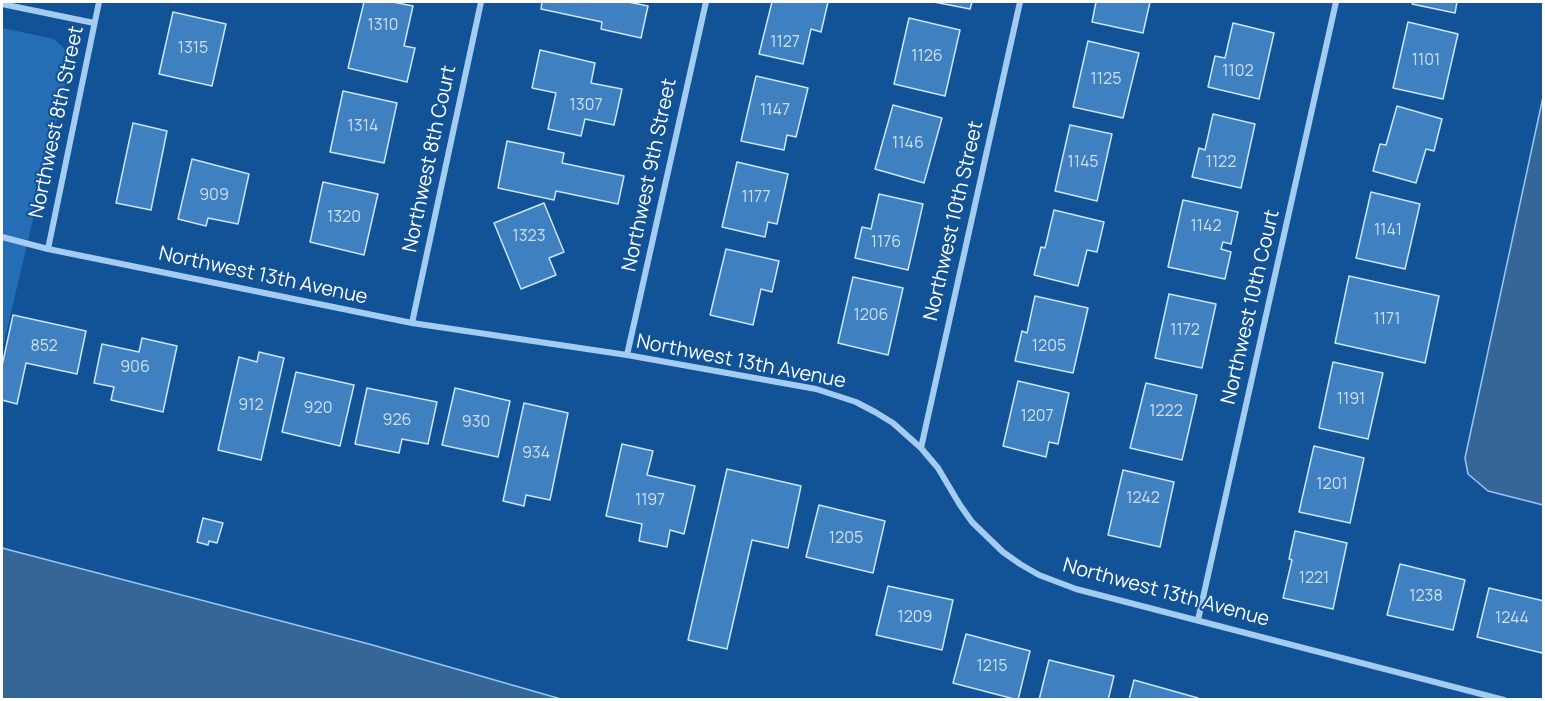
<!DOCTYPE html>
<html>
<head>
<meta charset="utf-8">
<style>
  body { margin:0 }
  #map { position:relative; width:1545px; height:701px; overflow:hidden; background:#125398; font-family:Manrope,sans-serif }
  canvas { display:block }
  .frame { position:absolute; inset:0; border:3px solid #fff; pointer-events:none }
</style>
</head>
<body>
<div id="map">
<canvas width="1545" height="701"></canvas>
<div class="frame"></div>
</div>
<script>
const c = document.querySelector('canvas').getContext('2d');
c.lineJoin = 'round';
function fillPath(path, color) { c.fillStyle = color; c.fill(path, 'evenodd'); }
function strokePath(path, color, width, dash) { c.strokeStyle = color; c.lineWidth = width; c.lineCap = dash ? 'butt' : 'round'; c.setLineDash(dash || []); c.stroke(path); }
function write(font, color, halo, rows, align = 'center') {
  c.font = font + ' Manrope,sans-serif'; c.lineWidth = 4.5; c.setLineDash([]); c.textBaseline = 'middle'; c.strokeStyle = halo; c.fillStyle = color; for (const [text, x, y, turn = 0] of rows) {
    c.save(); c.translate(x, y); c.rotate((+turn || 0) * Math.PI / 180); c.textAlign = isNaN(turn) ? turn : align; if (halo) c.strokeText(text, 0, 0); c.fillText(text, 0, 0); c.restore();
  }
}
fillPath(new Path2D(`
  M2,28L54,39L72,56L2,350Z`), '#256eb6');
const water = new Path2D(`
  M1543,97V505L1488,491L1468,474L1465,458Z
  M2,548L369,644L561,699H2Z`);
fillPath(water, '#366597');
strokePath(water, '#96c7f6', 1.5);
const building = new Path2D(`
  M364,2H393L413,6L404,46L415,48L407,82L348,68Z
  M542,2H628L648,6L641,38L601,29L602,22L541,9Z
  M772,2H828L821,32L811,29L803,64L759,54Z
  M934,2H972L970,9Z
  M1096,2H1150L1143,33L1092,22Z
  M1413,2H1457L1455,13L1412,4Z
  M173,12L226,24L212,86L159,74Z
  M909,18L960,30L945,96L894,84Z
  M1408,22L1458,34L1443,99L1393,88Z
  M1233,23L1274,33L1259,99L1208,87L1215,56L1225,58Z
  M1088,41L1139,53L1123,118L1073,107Z
  M540,50L595,63L591,83L622,89L614,125L585,119L581,136L548,129L556,93L532,88Z
  M756,76L808,88L796,137L787,135L784,150L741,141Z
  M343,91L397,103L384,163L330,152Z
  M893,105L942,118L924,183L875,169Z
  M1397,106L1442,119L1434,151L1426,149L1416,183L1373,171L1380,144L1386,145Z
  M1213,114L1255,124L1241,188L1192,177L1199,148L1205,150Z
  M133,123L167,131L151,210L116,203Z
  M1070,125L1112,134L1097,201L1055,191Z
  M507,141L564,153L562,163L624,176L618,204L556,191L554,200L498,188Z
  M192,159L249,174L238,224L208,218L206,226L178,219Z
  M737,162L788,174L777,224L768,222L765,237L722,227Z
  M323,182L378,194L364,255L310,242Z
  M1371,192L1420,204L1405,269L1356,258Z
  M879,194L923,204L908,270L855,258L862,227L871,229Z
  M1183,200L1238,212L1231,244L1223,242L1221,249L1231,252L1225,279L1168,267Z
  M544,203L564,252L549,258L556,275L521,289L494,223Z
  M1054,210L1104,222L1097,252L1087,250L1078,286L1034,275L1041,247L1045,248Z
  M726,249L779,261L772,292L761,289L753,325L710,315Z
  M1349,276L1439,296L1425,363L1335,343Z
  M853,277L903,288L888,355L838,343Z
  M1169,294L1216,304L1202,368L1155,358Z
  M1035,296L1088,308L1073,373L1015,361L1022,331L1027,333Z
  M13,315L86,331L77,374L26,363L17,404L2,400V366Z
  M142,338L177,346L163,412L111,400L114,387L94,383L102,344L139,352Z
  M259,352L284,358L261,460L218,450L239,357L257,362Z
  M1333,362L1383,373L1368,439L1319,428Z
  M296,372L354,385L340,446L282,432Z
  M1018,381L1069,393L1058,444L1049,442L1046,457L1003,446Z
  M1146,383L1197,395L1182,460L1130,448Z
  M367,388L437,402L428,444L402,439L399,453L355,444Z
  M455,388L510,401L498,457L442,445Z
  M524,403L568,413L550,500L526,495L524,506L503,501Z
  M622,444L653,451L647,475L695,486L684,534L670,530L667,547L639,541L642,524L606,516Z
  M1314,446L1364,458L1350,523L1299,512Z
  M727,469L801,486L788,548L752,540L727,649L688,640Z
  M1123,470L1174,482L1160,547L1108,535Z
  M819,505L885,521L873,573L806,557Z
  M203,518L223,523L217,543L209,541L208,545L197,542Z
  M1295,531L1347,543L1333,609L1283,598L1292,560L1289,559Z
  M1400,564L1465,580L1453,630L1387,615Z
  M888,586L953,600L942,650L876,635Z
  M1489,588L1544,601V647L1542,653L1477,637Z
  M966,634L1030,651L1018,700L953,683Z
  M1049,660L1114,676L1108,700H1039Z
  M1134,680L1198,698L1197,700H1129Z`);
fillPath(building, '#3f80c1');
strokePath(building, '#cce5fd', 1.5);
strokePath(new Path2D(`
  M2,4L94,23
  M2,237L48,249L412,323L627,355L816,389L856,402L875,412L893,423L921,448L938,468L960,505L972,522L1003,552L1020,564L1039,575L1076,589L1504,700
  M48,249L99,2
  M412,323L481,2
  M627,355L706,2
  M921,448L1020,2
  M1198,620L1336,2`), '#a4ccf3', 6);
write('16px', '#cfdff0', null, [
  ["1310",383,26],
  ["1127",785,43],
  ["1315",193,49],
  ["1126",927,57],
  ["1101",1426,61],
  ["1102",1238,72],
  ["1125",1106,80],
  ["1307",586,106],
  ["1147",775,111],
  ["1314",363,127],
  ["1146",908,144],
  ["1145",1083,163],
  ["1122",1221,163],
  ["909",214,196],
  ["1177",756,198],
  ["1320",344,218],
  ["1142",1206,227],
  ["1141",1388,231],
  ["1323",529,237],
  ["1176",886,243],
  ["1206",871,316],
  ["1171",1387,320],
  ["1172",1185,331],
  ["852",44,347],
  ["1205",1049,347],
  ["906",135,368],
  ["1191",1351,400],
  ["912",251,406],
  ["920",318,409],
  ["1222",1166,412],
  ["1207",1037,417],
  ["926",397,421],
  ["930",476,423],
  ["934",536,454],
  ["1201",1332,485],
  ["1242",1143,499],
  ["1197",650,501],
  ["1205",846,539],
  ["1221",1314,579],
  ["1238",1426,597],
  ["1209",915,618],
  ["1244",1512,619],
  ["1215",992,667]
]);
write('20px', '#fff', '#125398', [
  ["Northwest 8th Street",57,122,-78],
  ["Northwest 8th Court",430,159,-78],
  ["Northwest 9th Street",650,175,-78],
  ["Northwest 10th Street",954,221,-77],
  ["Northwest 13th Avenue",263,276,12],
  ["Northwest 10th Court",1251,307,-77],
  ["Northwest 13th Avenue",741,362,11],
  ["Northwest 13th Avenue",1166,593,15]
]);
</script>
</body>
</html>
